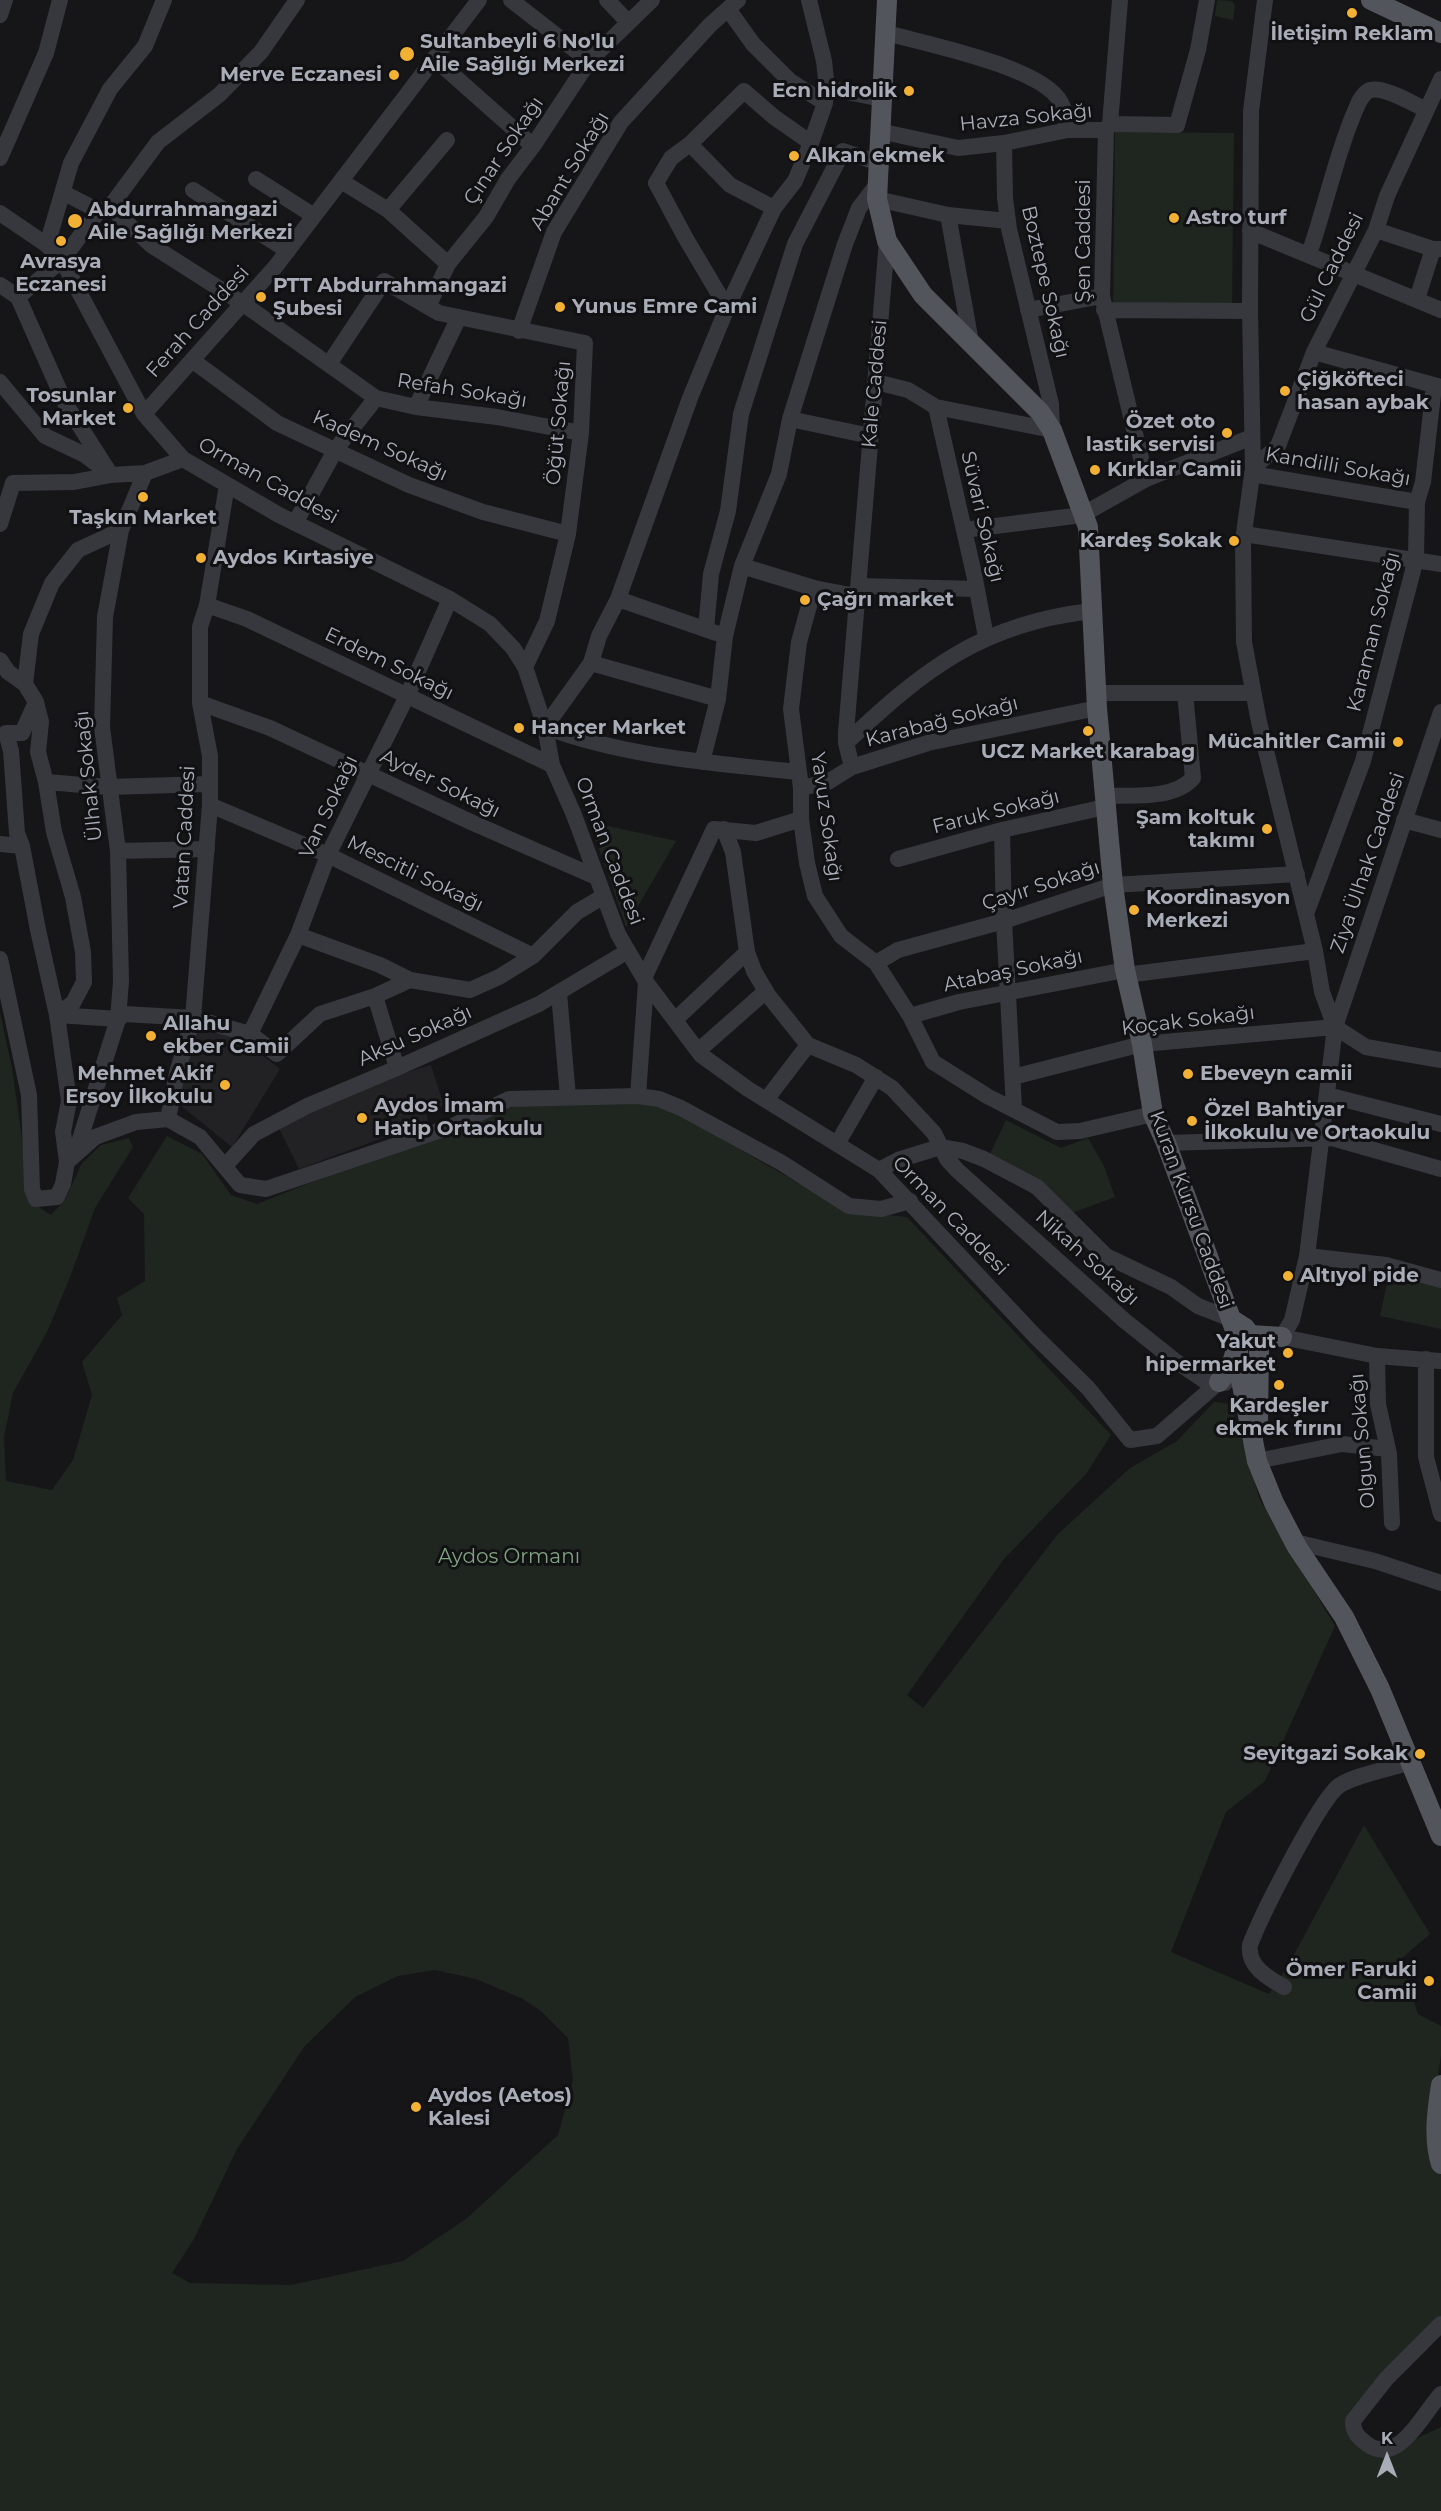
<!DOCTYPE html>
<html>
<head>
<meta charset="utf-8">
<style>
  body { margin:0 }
  #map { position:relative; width:1441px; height:2511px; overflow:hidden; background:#161618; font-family:Montserrat,sans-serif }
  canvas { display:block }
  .north { position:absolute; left:1357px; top:2427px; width:60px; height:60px; -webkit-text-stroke:4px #111113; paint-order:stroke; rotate:0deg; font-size:16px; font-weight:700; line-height:24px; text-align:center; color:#a8adb8 }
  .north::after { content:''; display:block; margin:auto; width:21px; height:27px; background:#a8adb8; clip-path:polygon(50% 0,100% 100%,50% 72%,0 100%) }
</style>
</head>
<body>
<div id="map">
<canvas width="1441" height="2511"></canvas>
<div class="north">K</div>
</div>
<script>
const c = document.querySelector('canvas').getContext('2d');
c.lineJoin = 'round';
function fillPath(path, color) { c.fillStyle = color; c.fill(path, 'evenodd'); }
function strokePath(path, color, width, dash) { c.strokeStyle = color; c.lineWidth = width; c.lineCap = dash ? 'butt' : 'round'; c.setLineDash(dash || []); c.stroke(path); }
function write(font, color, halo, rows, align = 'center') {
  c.font = font + ' Montserrat,sans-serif'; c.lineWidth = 6; c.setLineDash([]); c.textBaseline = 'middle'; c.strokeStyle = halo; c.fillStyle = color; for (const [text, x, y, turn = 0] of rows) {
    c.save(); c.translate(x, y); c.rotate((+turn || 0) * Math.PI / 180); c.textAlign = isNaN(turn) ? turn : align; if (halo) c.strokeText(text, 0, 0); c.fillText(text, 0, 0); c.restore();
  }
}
fillPath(new Path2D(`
  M198,1021L246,1043L280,1069L232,1147L175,1101Z
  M431,1065L444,1106L426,1112L428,1121L299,1169L279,1128L349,1090Z`), '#222225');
fillPath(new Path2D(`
  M1217,0L1232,1L1235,5L1233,20L1215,16Z
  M1115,132L1234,133L1232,304L1113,303Z
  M590,822L676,841L626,927Z
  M0,1013L12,1068L31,1202L51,1215L65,1200L82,1163L101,1145L129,1138L133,1147L95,1208L69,1280L47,1332L13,1393L4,1437L6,1481L52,1490L73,1460L92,1395L82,1362L122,1315L117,1298L145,1281L144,1214L128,1198L167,1136L202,1154L231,1195L257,1204L440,1131L516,1106L659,1103L847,1211L907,1217L1111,1435L1086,1474L1004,1559L907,1695L923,1708L1058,1534L1130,1468L1177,1441L1214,1402L1231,1404L1260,1500L1335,1626L1265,1781L1226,1812L1171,1952L1269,1994L1289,1964L1364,1825L1430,1934L1400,1960L1418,2014L1441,2026V2056L1430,2124L1441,2163V2316L1348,2418L1381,2455L1441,2427V2511H0ZM435,1970L476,1979L523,1999L542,2012L568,2038L573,2081L558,2135L466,2219L403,2261L291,2285L190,2283L172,2273L194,2239L237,2149L304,2047L355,1997L398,1976Z
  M1006,1120L1061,1148L1088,1138L1104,1166L1115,1197L1072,1213C1049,1186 1020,1172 989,1156Z
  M1389,1274L1441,1285V1329L1380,1316Z`), '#1e261f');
strokePath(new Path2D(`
  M511,0L589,61
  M607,0L628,22
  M1120,0L1110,124L1106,130L1102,296L1146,479
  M1265,0L1251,111L1250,311L1253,468L1243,540L1244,642L1259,722L1315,951L1322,992L1335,1027L1307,1256L1292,1320L1282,1337L1377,1356L1441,1361
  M728,9L753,44L790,81L825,103
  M0,15L5,0
  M887,33C925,44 1044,67 1061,103C1065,110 1066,121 1068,130
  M436,60L533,146
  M827,88L882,99
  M1110,124L1177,125L1198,50L1207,0
  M879,131L958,148L1004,143L1068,130H1106
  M690,144L730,185L774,208
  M0,158L46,53L60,0
  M256,179L314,216
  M341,181L388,210L448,264
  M193,190L288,251
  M64,193L99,211
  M877,199L948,215L1008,221
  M110,207L151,245L242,303L376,398L416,407L497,417L581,433
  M388,210L447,140
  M0,213L47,245L62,260L144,414L183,459L279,515L450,599L490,624L513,648L525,667L545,727L552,765L574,815L618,934L646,982L701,1055L748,1089L879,1170L1036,1337L1088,1388L1130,1440L1157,1436L1219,1382
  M948,215L971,342
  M1376,230L1433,249H1441
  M1250,231L1441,310
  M47,245L71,163L110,89L145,46L164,0
  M1309,254C1326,205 1337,151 1358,104C1360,99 1365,92 1370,90C1384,86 1414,104 1426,110
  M0,285L18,297L65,403L111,475
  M18,297L62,260L99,211L110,207L158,142L219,95L261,52L297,0
  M1417,299L1433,249
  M428,307L448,264L486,217L508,179L533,146L589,61L652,0
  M727,308L685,237L656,183L671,158L690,144L744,91L774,117L811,143
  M1028,310L1102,296
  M1104,310L1250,311
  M519,331L554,232L621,122L710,25L738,0
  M1314,352L1441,387
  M192,360L277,423L409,485L483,512L568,534
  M329,364L384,281L439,313L585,343L581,433L568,534L547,621L525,667
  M0,382L45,436L85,455L101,467
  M876,382L908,390L936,407L1052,430L1051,404L1009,229L1005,198L1004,143
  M416,407L459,317
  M936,407L974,574L986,637
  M144,414L276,266L479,0
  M790,419L870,436
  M1253,468L1278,446L1314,352L1376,230L1387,196L1441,79
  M1252,474L1417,502
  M295,523L336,449L376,398
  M0,524L13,483L74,482L111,475L145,473L183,459
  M964,530L1082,515L1146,479L1252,437
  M1244,534L1441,564
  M742,566L814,588L856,596
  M858,586L977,589
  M814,588L799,642L791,709L801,788V819L807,863L815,896L841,936L876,963L910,1016L933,1062L987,1096L1057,1132L1080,1131L1153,1114
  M618,599L716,633
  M207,605L247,619L552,765
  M706,629L711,574L728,511L741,414L795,244L843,151L879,163
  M0,660L8,672L25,684L36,702L22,733H6L11,751L17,833L22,846L38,930L57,1015L69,1101L63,1132L67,1162L63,1184L57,1197L36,1199L32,1189L29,1095L0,959
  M591,663L718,699
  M25,684L31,634L52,583L78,550L121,530L145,473
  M1098,693H1253
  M36,702L41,722L38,752L46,782L54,832L73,897L83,952L84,982L73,1003L57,1015
  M200,703L270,728L473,823L596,877
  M846,743C923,670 982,623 1092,611
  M702,762L718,699L725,636L742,566L779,474L790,419L845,244L859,208L878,183
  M852,767L846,743V732L887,241
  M798,772C713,763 626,757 545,727L591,663L599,636L618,599L690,398L727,308L774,208L795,181L811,143L825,103L827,88L824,61L809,0
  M46,782L108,787L210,784
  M801,788L828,782L852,767L928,743L1097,708
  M1104,796C1131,795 1174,800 1193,778L1185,693
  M210,805L328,855L533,956
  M1404,820L1441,830
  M724,829L733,852L747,952L754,971L768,995L808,1045L856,1065L892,1088L934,1133L947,1159L957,1170L1125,1321L1174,1360L1205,1381L1225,1383
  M1002,830L1004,921L1014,1108
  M0,844L22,846
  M118,851L207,849
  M898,859L1002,830L1105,807
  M1306,914L1363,761L1416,559L1417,502L1423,482L1434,386
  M298,935L380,965L410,980
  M876,963L898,950L1004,921L1113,885L1297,874
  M1126,975L1315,951
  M644,978L714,829L756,833L801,819
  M559,993L568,1097
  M375,996L397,1068
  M57,1015L118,1019L121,981L118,851L102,727L105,617L121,530
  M910,1016L959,1002L1125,970
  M675,1020L747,952
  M1335,1027L1441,712
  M1335,1027L1366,1047L1441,1060
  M250,1034L298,935L328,855L407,696L450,599
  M698,1051L766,991
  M1013,1077L1142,1044L1335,1027
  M1327,1095L1441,1124
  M638,1096L646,982
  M766,1100L808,1045
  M168,1119L177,1073L193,1018L210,805V756L200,703V627L207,605L227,485
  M1166,1143L1332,1138L1441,1169
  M837,1144L876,1077
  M75,1155L118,1019L125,1014L193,1018L250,1034L277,1054L320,1014L375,996L410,980L470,990L499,977L533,956L577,912L604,896
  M67,1162L95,1137L136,1122L168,1119L200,1137L240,1185L266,1189L453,1126L509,1099L638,1096L659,1099L681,1108L782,1163L849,1206L881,1209L910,1201
  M225,1166L254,1134L307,1106L397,1068L539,1004L628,951
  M879,1170L898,1160L940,1147L963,1151L984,1159L1037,1187L1106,1256L1171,1287L1198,1306L1231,1319
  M1307,1256L1386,1265L1441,1280
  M1377,1356L1378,1404L1389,1454L1392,1523
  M1426,1359V1457L1441,1514
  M1257,1461L1342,1444L1388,1449
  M1295,1542L1375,1561L1441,1583
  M1284,1987C1268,1978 1247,1966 1250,1945C1260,1918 1320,1798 1340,1785C1358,1774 1390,1769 1411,1762
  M1441,2324L1386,2379L1353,2421C1353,2433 1358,2437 1367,2444C1399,2467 1423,2413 1441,2394`), '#37383d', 16);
strokePath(new Path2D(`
  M887,0L877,199L887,241L923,295L1040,412L1052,430L1088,527L1097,708L1113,885L1125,970L1142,1044L1153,1114L1166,1143L1231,1319L1236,1333L1241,1380L1257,1461L1274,1503L1297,1547L1344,1617L1380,1689L1441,1836
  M1371,0L1441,33
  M1231,1319L1245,1328L1259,1347L1258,1422
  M1219,1382L1231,1366L1236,1350L1242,1340L1251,1335L1282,1337
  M1441,2085C1437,2111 1433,2138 1441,2164`), '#53555c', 20);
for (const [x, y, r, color] of [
  [1352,13,6,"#f2b134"],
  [407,54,8,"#f2b134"],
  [394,75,6,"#f2b134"],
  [909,91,6,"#f2b134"],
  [794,156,6,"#f2b134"],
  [1174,218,6,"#f2b134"],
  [75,221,8,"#f2b134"],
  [61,241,6,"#f2b134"],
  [261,297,6,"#f2b134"],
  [560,307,6,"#f2b134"],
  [1285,391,6,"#f2b134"],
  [128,408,6,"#f2b134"],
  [1227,433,6,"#f2b134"],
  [1095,470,6,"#f2b134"],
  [143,497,6,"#f2b134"],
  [1234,541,6,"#f2b134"],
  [201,558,6,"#f2b134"],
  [805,600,6,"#f2b134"],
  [519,728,6,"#f2b134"],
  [1088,731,6,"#f2b134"],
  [1398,742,6,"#f2b134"],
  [1267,829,6,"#f2b134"],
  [1134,910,6,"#f2b134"],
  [151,1036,6,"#f2b134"],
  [1188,1074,6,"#f2b134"],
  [225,1085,6,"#f2b134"],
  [362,1118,6,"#f2b134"],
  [1192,1121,6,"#f2b134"],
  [1288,1276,6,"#f2b134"],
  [1288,1353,6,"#f2b134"],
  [1279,1385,6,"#f2b134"],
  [1420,1754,6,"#f2b134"],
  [1429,1981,6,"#f2b134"],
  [416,2107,6,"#f2b134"]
]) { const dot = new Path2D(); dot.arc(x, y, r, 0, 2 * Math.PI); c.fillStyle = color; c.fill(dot); strokePath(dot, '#111113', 2); }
write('bold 20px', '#a8adb8', '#111113', [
  ["İletişim Reklam",1352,34,"center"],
  ["Sultanbeyli 6 No'lu",420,42],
  ["Aile Sağlığı Merkezi",420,65],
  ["Merve Eczanesi",382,75,"right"],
  ["Ecn hidrolik",897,91,"right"],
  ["Alkan ekmek",806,156],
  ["Abdurrahmangazi",88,210],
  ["Aile Sağlığı Merkezi",88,233],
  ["Astro turf",1186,218],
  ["Avrasya",61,262,"center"],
  ["Eczanesi",61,285,"center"],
  ["PTT Abdurrahmangazi",273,286],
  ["Şubesi",273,309],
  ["Yunus Emre Cami",572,307],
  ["Çiğköfteci",1297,380],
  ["hasan aybak",1297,403],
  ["Tosunlar",116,396,"right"],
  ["Market",116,419,"right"],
  ["Özet oto",1215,422,"right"],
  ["lastik servisi",1215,445,"right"],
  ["Kırklar Camii",1107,470],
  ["Taşkın Market",143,518,"center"],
  ["Kardeş Sokak",1222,541,"right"],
  ["Aydos Kırtasiye",213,558],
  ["Çağrı market",817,600],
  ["Hançer Market",531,728],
  ["Mücahitler Camii",1386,742,"right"],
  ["UCZ Market karabag",1088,752,"center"],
  ["Şam koltuk",1255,818,"right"],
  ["takımı",1255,841,"right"],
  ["Koordinasyon",1146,898],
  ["Merkezi",1146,921],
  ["Allahu",163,1024],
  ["ekber Camii",163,1047],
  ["Mehmet Akif",213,1074,"right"],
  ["Ersoy İlkokulu",213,1097,"right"],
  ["Ebeveyn camii",1200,1074],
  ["Aydos İmam",374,1106],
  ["Hatip Ortaokulu",374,1129],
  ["Özel Bahtiyar",1204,1110],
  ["İlkokulu ve Ortaokulu",1204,1133],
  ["Altıyol pide",1300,1276],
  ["Yakut",1276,1342,"right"],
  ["hipermarket",1276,1365,"right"],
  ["Kardeşler",1279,1406,"center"],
  ["ekmek fırını",1279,1429,"center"],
  ["Seyitgazi Sokak",1408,1754,"right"],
  ["Ömer Faruki",1417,1970,"right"],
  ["Camii",1417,1993,"right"],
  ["Aydos (Aetos)",428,2096],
  ["Kalesi",428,2119]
], 'left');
write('20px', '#a8adb8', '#111113', [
  ["Havza Sokağı",1026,118,-6],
  ["Çınar Sokağı",504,151,-56],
  ["Abant Sokağı",570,171,-59],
  ["Şen Caddesi",1084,241,-90],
  ["Gül Caddesi",1332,268,-64],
  ["Boztepe Sokağı",1045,282,77],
  ["Ferah Caddesi",198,322,-48],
  ["Kale Caddesi",875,384,-85],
  ["Refah Sokağı",462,391,9],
  ["Öğüt Sokağı",559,423,-85],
  ["Kadem Sokağı",380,446,24],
  ["Kandilli Sokağı",1338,467,10],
  ["Orman Caddesi",268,481,29],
  ["Süvari Sokağı",982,517,77],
  ["Karaman Sokağı",1374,632,-76],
  ["Erdem Sokağı",389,664,26],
  ["Karabağ Sokağı",942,722,-14],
  ["Ülhak Sokağı",89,776,-96],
  ["Ayder Sokağı",440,784,26],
  ["Van Sokağı",329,807,-65],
  ["Faruk Sokağı",996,812,-14],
  ["Yavuz Sokağı",826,817,82],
  ["Vatan Caddesi",185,837,-87],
  ["Orman Caddesi",609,851,69],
  ["Ziya Ülhak Caddesi",1368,863,-71],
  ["Mescitli Sokağı",415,874,26],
  ["Çayır Sokağı",1041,886,-18],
  ["Atabaş Sokağı",1013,971,-12],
  ["Koçak Sokağı",1188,1021,-7],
  ["Aksu Sokağı",415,1036,-24],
  ["Kuran Kursu Caddesi",1191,1210,70],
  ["Orman Caddesi",950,1216,46],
  ["Nikah Sokağı",1087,1258,42],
  ["Olgun Sokağı",1363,1441,-95]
]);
write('20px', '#7fa381', '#111113', [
  ["Aydos Ormanı",509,1557]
]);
</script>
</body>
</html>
